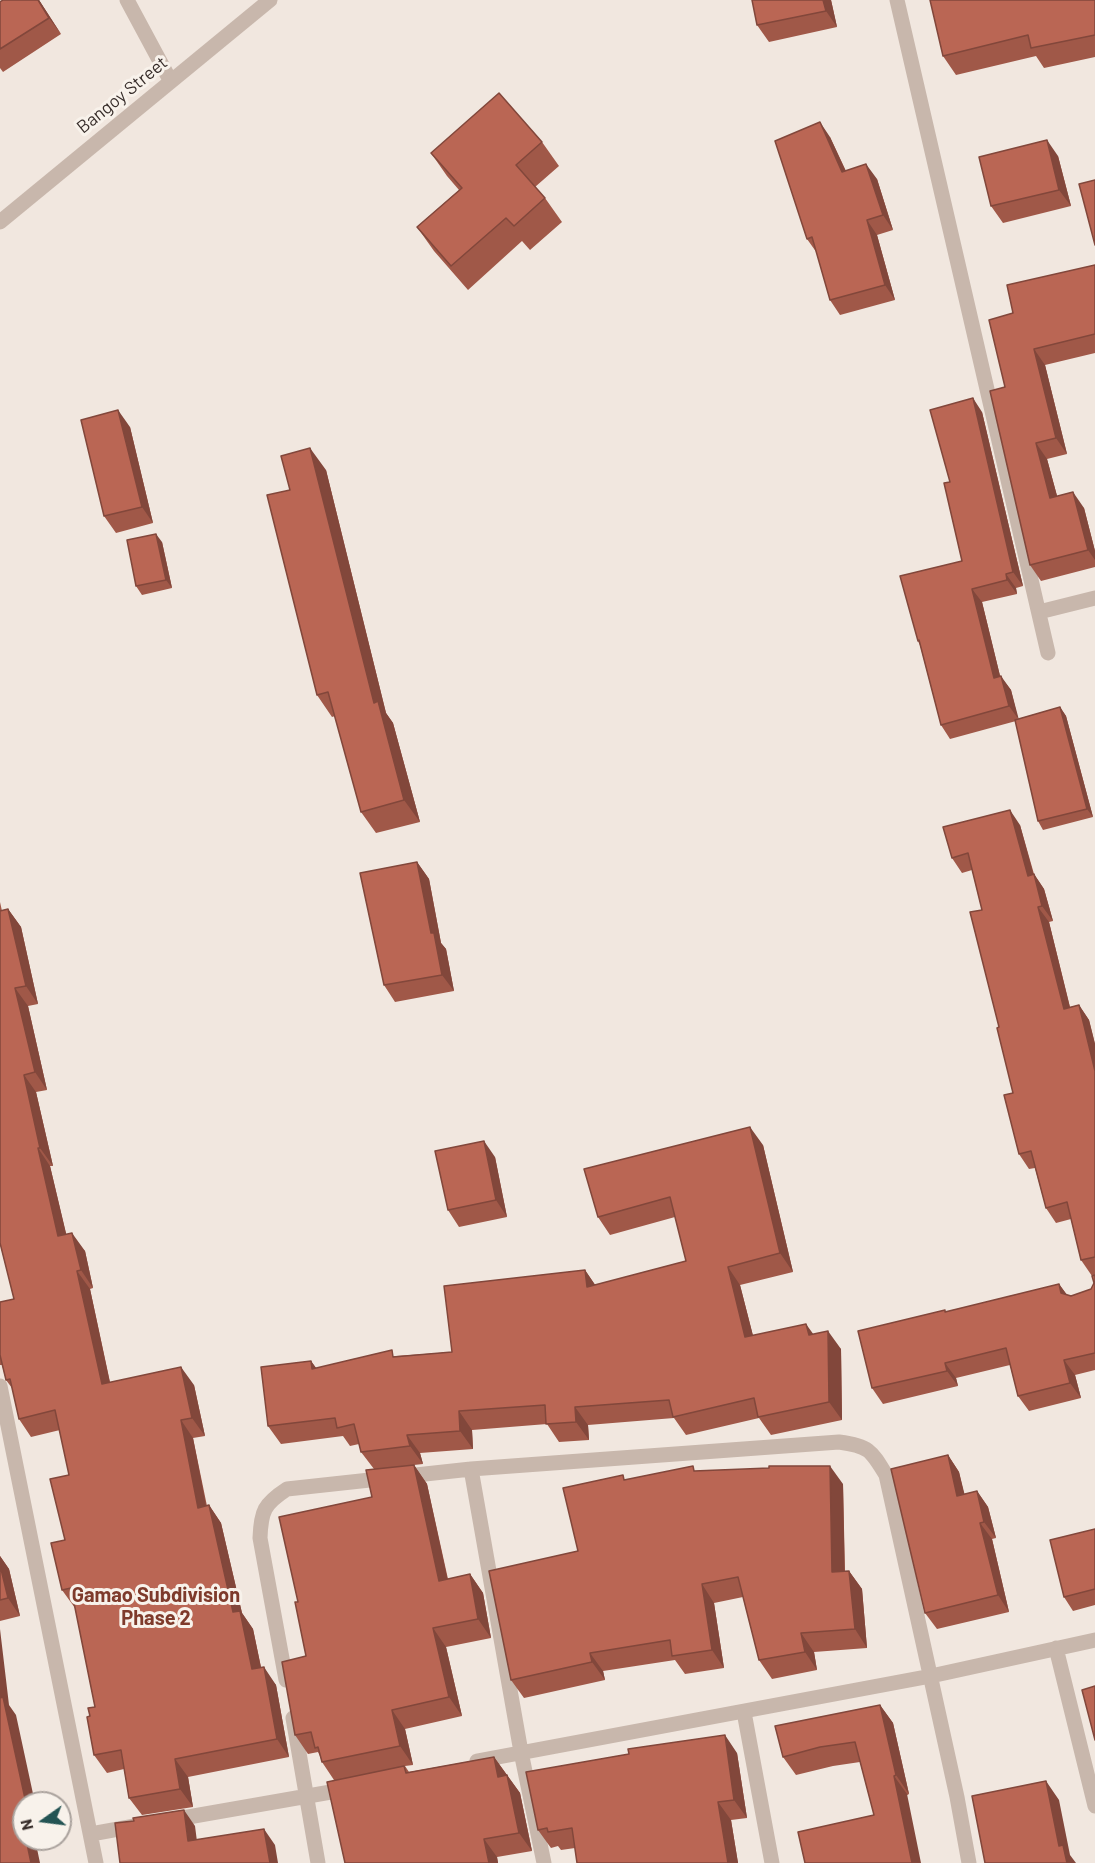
<!DOCTYPE html>
<html>
<head>
<meta charset="utf-8">
<style>
  body { margin:0 }
  #map { position:relative; width:1095px; height:1863px; overflow:hidden; background:#f1e7df; font-family:Barlow,sans-serif }
  canvas { display:block }
  .north { position:absolute; left:12px; top:1791px; width:60px; height:60px; box-sizing:border-box; background:#f8f2eb; border:2px solid #aba39e; border-radius:50%; rotate:256deg; font-size:16px; font-weight:700; line-height:24px; text-align:center; color:#372d2a }
  .north::after { content:''; display:block; margin:auto; width:21px; height:27px; background:#245454; clip-path:polygon(50% 0,100% 100%,50% 72%,0 100%) }
</style>
</head>
<body>
<div id="map">
<canvas width="1095" height="1863"></canvas>
<div class="north">N</div>
</div>
<script>
const c = document.querySelector('canvas').getContext('2d');
c.lineJoin = 'round';
function strokePath(path, color, width, dash) { c.strokeStyle = color; c.lineWidth = width; c.lineCap = dash ? 'butt' : 'round'; c.setLineDash(dash || []); c.stroke(path); }
function fillPath(path, color) { c.fillStyle = color; c.fill(path, 'evenodd'); }
function write(font, color, halo, rows, align = 'center') {
  c.font = font + ' Barlow,sans-serif'; c.lineWidth = 6; c.setLineDash([]); c.textBaseline = 'middle'; c.strokeStyle = halo; c.fillStyle = color; for (const [text, x, y, turn = 0] of rows) {
    c.save(); c.translate(x, y); c.rotate((+turn || 0) * Math.PI / 180); c.textAlign = isNaN(turn) ? turn : align; if (halo) c.strokeText(text, 0, 0); c.fillText(text, 0, 0); c.restore();
  }
}
strokePath(new Path2D(`
  M127,0L170,80
  M897,0L1048,653
  M1039,612L1095,598
  M0,1386L96,1863
  M471,1469L521,1752L544,1863
  M1056,1648L1095,1806
  M286,1680L260,1538C261,1511 264,1504 287,1489L471,1469L839,1442C869,1446 871,1450 886,1475L957,1797L969,1863
  M744,1712L772,1863
  M293,1718L318,1863
  M477,1761L931,1676L1095,1640
  M171,1820L348,1789
  M91,1834L135,1826`), '#c8b7ac', 15);
strokePath(new Path2D(`
  M0,222L270,0`), '#c8b7ac', 15);
fillPath(new Path2D(`
  M39,0L61,34L3,72L0,68V2Z
  M831,0L837,27L769,42L757,25Z
  M1095,0V57L1044,68L1036,56L956,75L943,56Z
  M830,137L846,171L877,179L893,230L877,235L895,300L840,315L830,300L817,253L807,239Z
  M542,142L559,166L535,187L545,198L562,222L530,250L522,241L468,290L434,251L417,227L459,190L447,176L431,153Z
  M1058,156L1071,206L1003,223L991,206Z
  M1095,265V353L1045,365L1067,454L1047,459L1057,496L1084,508L1095,551V567L1041,581L1030,565L1005,387L1013,313Z
  M982,412L1023,586L1016,588L1017,594L982,602L1000,676L1011,690L1018,719L1060,707L1066,716L1093,817L1043,830L1038,821L1016,721L950,739L941,725L920,645L918,641L962,561L950,482Z
  M130,427L153,523L116,533L104,516Z
  M326,470L386,713L393,723L420,822L376,833L361,812L335,716L332,717L317,695L290,490Z
  M162,542L172,588L142,595L136,586Z
  M1020,825L1034,874L1044,889L1053,921L1049,922L1070,1007L1079,1005L1089,1020L1095,1044V1275L1092,1276L1081,1260L1071,1219L1056,1223L1046,1208L1035,1168L1029,1169L1019,1154L1013,1093L999,1027L982,910L972,870L962,873L952,858Z
  M417,862L429,879L441,943L446,949L454,991L395,1002L384,985Z
  M0,902L2,911L8,909L21,927L38,1004L28,1006L47,1090L36,1092L53,1166H50L66,1234L85,1251L93,1288L90,1289L110,1382L194,1385L205,1436L193,1438L207,1506L209,1505L221,1523L242,1613L253,1629L261,1667L276,1685L289,1757L188,1777L193,1807L142,1815L129,1798L124,1769L107,1773L94,1755L90,1716L95,1707L75,1608L62,1590L65,1540L69,1475L60,1430L31,1437L19,1419L12,1388L6,1380L2,1365H0V1302L14,1299L0,1243Z
  M763,1145L793,1272L740,1285L753,1336L813,1334L841,1349L842,1420L771,1435L759,1418L686,1435L674,1418L588,1425L589,1440L559,1442L547,1424L472,1430L473,1449L420,1453L423,1464L414,1465L427,1484L448,1579L470,1574L483,1593L491,1638L446,1647L462,1716L405,1729L413,1765L405,1766L409,1772L494,1757L520,1793L532,1851L497,1857L498,1863H345L334,1780L322,1762L320,1756L318,1752L308,1754L295,1735L306,1656L298,1602L372,1497L374,1469L361,1452L359,1444L350,1446L343,1436L281,1444L268,1426L311,1361L316,1368L396,1356L452,1352L585,1270L595,1285L686,1261L675,1217L610,1235L598,1217Z
  M495,1157L507,1217L459,1227L448,1210Z
  M1095,1275V1370L1075,1375L1081,1398L1029,1411L1018,1396L1010,1365L956,1378L958,1386L883,1404L872,1388L946,1312L1059,1284L1067,1295L1071,1296L1091,1289L1094,1283Z
  M948,1455L959,1472L964,1494L977,1491L988,1507L996,1538L992,1539L1009,1612L937,1629L925,1613Z
  M696,1471L843,1484L845,1571H849L862,1589L867,1648L814,1652L817,1670L772,1679L759,1660L743,1597L714,1603L724,1668L685,1674L675,1660L603,1671L605,1680L524,1698L511,1680L578,1551L626,1480Z
  M1095,1529V1605L1073,1611L1064,1597Z
  M0,1556L9,1569L20,1616L0,1621Z
  M880,1705L893,1723L909,1794L874,1815L860,1762L833,1766L796,1775L783,1757Z
  M737,1753L747,1818L731,1820L738,1863H577L575,1848L561,1850L558,1846L551,1848L538,1830Z`), '#a05848');
fillPath(new Path2D(`
  M38,0H39L61,34L49,18Z
  M823,0H831L837,27L826,11Z
  M820,122L830,137L853,187L842,172Z
  M1047,140L1058,156L1071,206L1059,190Z
  M866,164L877,179L893,230L883,215Z
  M867,220L877,235L895,300L885,285Z
  M1034,349L1045,365L1067,454L1056,438Z
  M973,398L982,412L1023,586L1013,572Z
  M118,410L130,427L153,523L142,507Z
  M1036,443L1047,459L1062,514L1050,498Z
  M310,448L326,470L386,713L393,723L420,822L404,800L374,703Z
  M1073,492L1084,508L1095,551V560L1088,550Z
  M156,534L162,542L172,588L166,580Z
  M1006,574L1016,588L1017,594L1007,580Z
  M972,589L982,602L1004,692L994,678Z
  M1001,676L1011,690L1019,720L1009,706Z
  M1060,707L1066,716L1093,817L1087,809Z
  M1010,810L1020,825L1038,891L1028,876Z
  M417,862L429,879L441,943L446,949L454,991L442,975L431,933Z
  M1034,874L1044,889L1053,921L1042,906Z
  M1038,907L1049,922L1074,1024L1064,1009Z
  M8,909L21,927L38,1004L26,986Z
  M15,988L28,1006L47,1090L35,1072Z
  M1079,1005L1089,1020L1095,1044V1071Z
  M24,1075L36,1092L53,1166L40,1148Z
  M750,1127L763,1145L793,1272L780,1253Z
  M484,1141L495,1157L507,1217L496,1200Z
  M38,1148L50,1166L71,1254L58,1236Z
  M72,1233L85,1251L93,1288L81,1270Z
  M728,1267L740,1285L758,1355L745,1337Z
  M585,1270L598,1289L587,1287Z
  M77,1271L90,1289L114,1402L102,1384Z
  M1059,1284L1070,1299L1061,1293Z
  M806,1324L819,1342L809,1335Z
  M828,1331L841,1349L842,1420L829,1402Z
  M1064,1360L1075,1375L1081,1398L1070,1383Z
  M311,1361L324,1379L312,1369Z
  M945,1363L956,1378L958,1386L947,1371Z
  M181,1367L194,1385L205,1436L192,1418Z
  M575,1407L588,1425L589,1440L576,1422Z
  M459,1411L472,1430L473,1449L460,1431Z
  M181,1420L193,1438L210,1526L198,1508Z
  M407,1435L420,1453L423,1464L410,1446Z
  M948,1455L959,1472L969,1512L957,1496Z
  M414,1465L427,1484L452,1600L439,1581Z
  M830,1466L843,1484L845,1591L832,1572Z
  M977,1491L988,1507L996,1538L984,1522Z
  M209,1505L221,1523L242,1613L253,1629L265,1687L252,1669L233,1612Z
  M980,1523L992,1539L1009,1612L998,1595Z
  M0,1556L9,1569L20,1616L8,1598L0,1565Z
  M849,1571L862,1589L867,1648L855,1629Z
  M470,1574L483,1593L491,1638L478,1619Z
  M702,1584L714,1603L724,1668L712,1650Z
  M433,1628L446,1647L462,1716L449,1697Z
  M0,1629L9,1705L16,1715L35,1803H26L0,1702Z
  M801,1633L814,1652L817,1670L805,1652Z
  M590,1653L603,1671L605,1680L592,1662Z
  M264,1667L276,1685L289,1757L277,1739Z
  M880,1705L893,1723L909,1794L896,1775Z
  M392,1710L405,1729L413,1765L400,1746Z
  M725,1735L737,1753L747,1818L734,1800Z
  M494,1757L520,1793L532,1851L519,1833L498,1777Z
  M175,1759L188,1777L193,1807L180,1789Z
  M894,1776L907,1794L921,1863H912Z
  M1046,1781L1059,1800L1070,1855L1076,1863H1067L1059,1846Z
  M718,1802L731,1820L738,1863H728Z
  M184,1810L195,1826L199,1857L188,1841Z
  M264,1829L275,1845L278,1863H270Z
  M26,1839H35L40,1863H31Z
  M484,1839L497,1857L498,1863H489Z`), '#82473b');
const building = new Path2D(`
  M3,0H38L49,18L0,49V2Z
  M752,0H823L826,11L757,25Z
  M930,0H1095V35L1031,48L1028,35L943,56Z
  M499,93L542,142L516,165L545,198L514,226L506,218L451,266L417,227L462,188L431,153Z
  M820,122L842,172L866,164L883,215L867,220L885,285L830,300L812,237L807,239L775,141Z
  M1047,140L1059,190L991,206L979,157Z
  M1095,180V245L1079,184Z
  M1095,265V334L1034,349L1056,438L1036,443L1050,498L1073,492L1088,550L1030,565L990,391L1005,387L989,320L1013,313L1007,285Z
  M973,398L1013,572L1006,574L1007,580L972,589L994,678L1001,676L1009,706L941,725L919,640L918,641L900,576L962,561L944,483L950,482L930,410Z
  M118,410L142,507L104,516L81,420Z
  M310,448L374,703L378,701L404,800L361,812L328,692L317,695L267,495L290,490L281,456Z
  M156,534L166,580L136,586L127,540Z
  M1060,707L1087,809L1038,821L1015,720Z
  M1010,810L1028,876L1034,874L1042,906L1038,907L1064,1009L1079,1005L1095,1071V1257L1081,1260L1067,1202L1046,1208L1031,1151L1019,1154L1004,1095L1013,1093L997,1028L999,1027L970,912L982,910L968,853L952,858L943,827Z
  M417,862L431,933H434L442,975L384,985L360,873Z
  M8,909L26,986L15,988L35,1072L24,1075L40,1148H38L58,1236L72,1233L81,1270L77,1271L102,1384L181,1367L192,1418L181,1420L198,1508L209,1505L233,1612L240,1611L252,1669L264,1667L277,1739L175,1759L180,1789L129,1798L121,1750L94,1755L87,1717L90,1716L88,1708L95,1707L71,1588L62,1590L51,1543L65,1540L50,1479L69,1475L55,1410L19,1419L10,1379L6,1380L0,1355V1302L14,1299L0,1243V911Z
  M750,1127L780,1253L728,1267L745,1337L806,1324L809,1335L828,1331L829,1402L758,1417L754,1398L673,1417L669,1400L575,1407L576,1422L546,1424L545,1405L459,1411L460,1431L407,1435L410,1446L361,1452L354,1424L337,1428L335,1418L268,1426L261,1367L311,1361L312,1369L392,1350L393,1357L452,1352L444,1286L585,1270L587,1287L686,1261L670,1197L598,1217L584,1169Z
  M484,1141L496,1200L448,1210L435,1151Z
  M1095,1275V1353L1064,1360L1070,1383L1018,1396L1006,1348L945,1363L947,1371L872,1388L858,1331L945,1310V1312L1059,1284L1061,1293L1071,1296L1091,1289L1094,1283L1092,1276Z
  M948,1455L957,1496L977,1491L984,1522L980,1523L998,1595L925,1613L891,1469Z
  M414,1465L439,1581L470,1574L478,1619L433,1628L449,1697L392,1710L400,1746L322,1762L318,1747L315,1748L311,1732L295,1735L282,1662L306,1656L295,1602H298L279,1517L372,1497L366,1470Z
  M693,1466L694,1471L769,1468V1466H830L832,1572L849,1571L855,1629L801,1633L805,1652L759,1660L738,1577L702,1584L712,1650L672,1656L670,1640L590,1653L592,1662L511,1680L489,1571L578,1551L563,1488L623,1475L624,1480Z
  M1095,1529V1589L1064,1597L1050,1540Z
  M0,1565L8,1598L0,1600Z
  M1095,1686V1740L1082,1690Z
  M3,1697L24,1794L26,1803H24V1819H22L24,1829V1839H26L31,1863H0V1698Z
  M880,1705L896,1775L894,1776L912,1863H805L798,1832L874,1815L855,1742L820,1747L783,1757L775,1726Z
  M725,1735L734,1800L718,1802L728,1863H577L572,1828L548,1832L547,1828L538,1830L526,1772L629,1754L628,1749Z
  M494,1757L498,1777L507,1775L519,1833L484,1839L489,1863H345L327,1782L404,1766L406,1773Z
  M1046,1781L1059,1846L1063,1845L1067,1863H985L972,1796Z
  M184,1810L188,1841L264,1829L270,1863H120L115,1823L134,1821L133,1818Z`);
fillPath(building, '#ba6654');
strokePath(building, '#82473b', 1.5);
write('18px', '#372d2a', '#f8f2eb', [
  ["Bangoy Street",122,95,-39]
]);
write('bold 20px', '#7e3a2b', '#f8f2eb', [
  ["Gamao Subdivision",156,1595],
  ["Phase 2",156,1618]
]);
</script>
</body>
</html>
